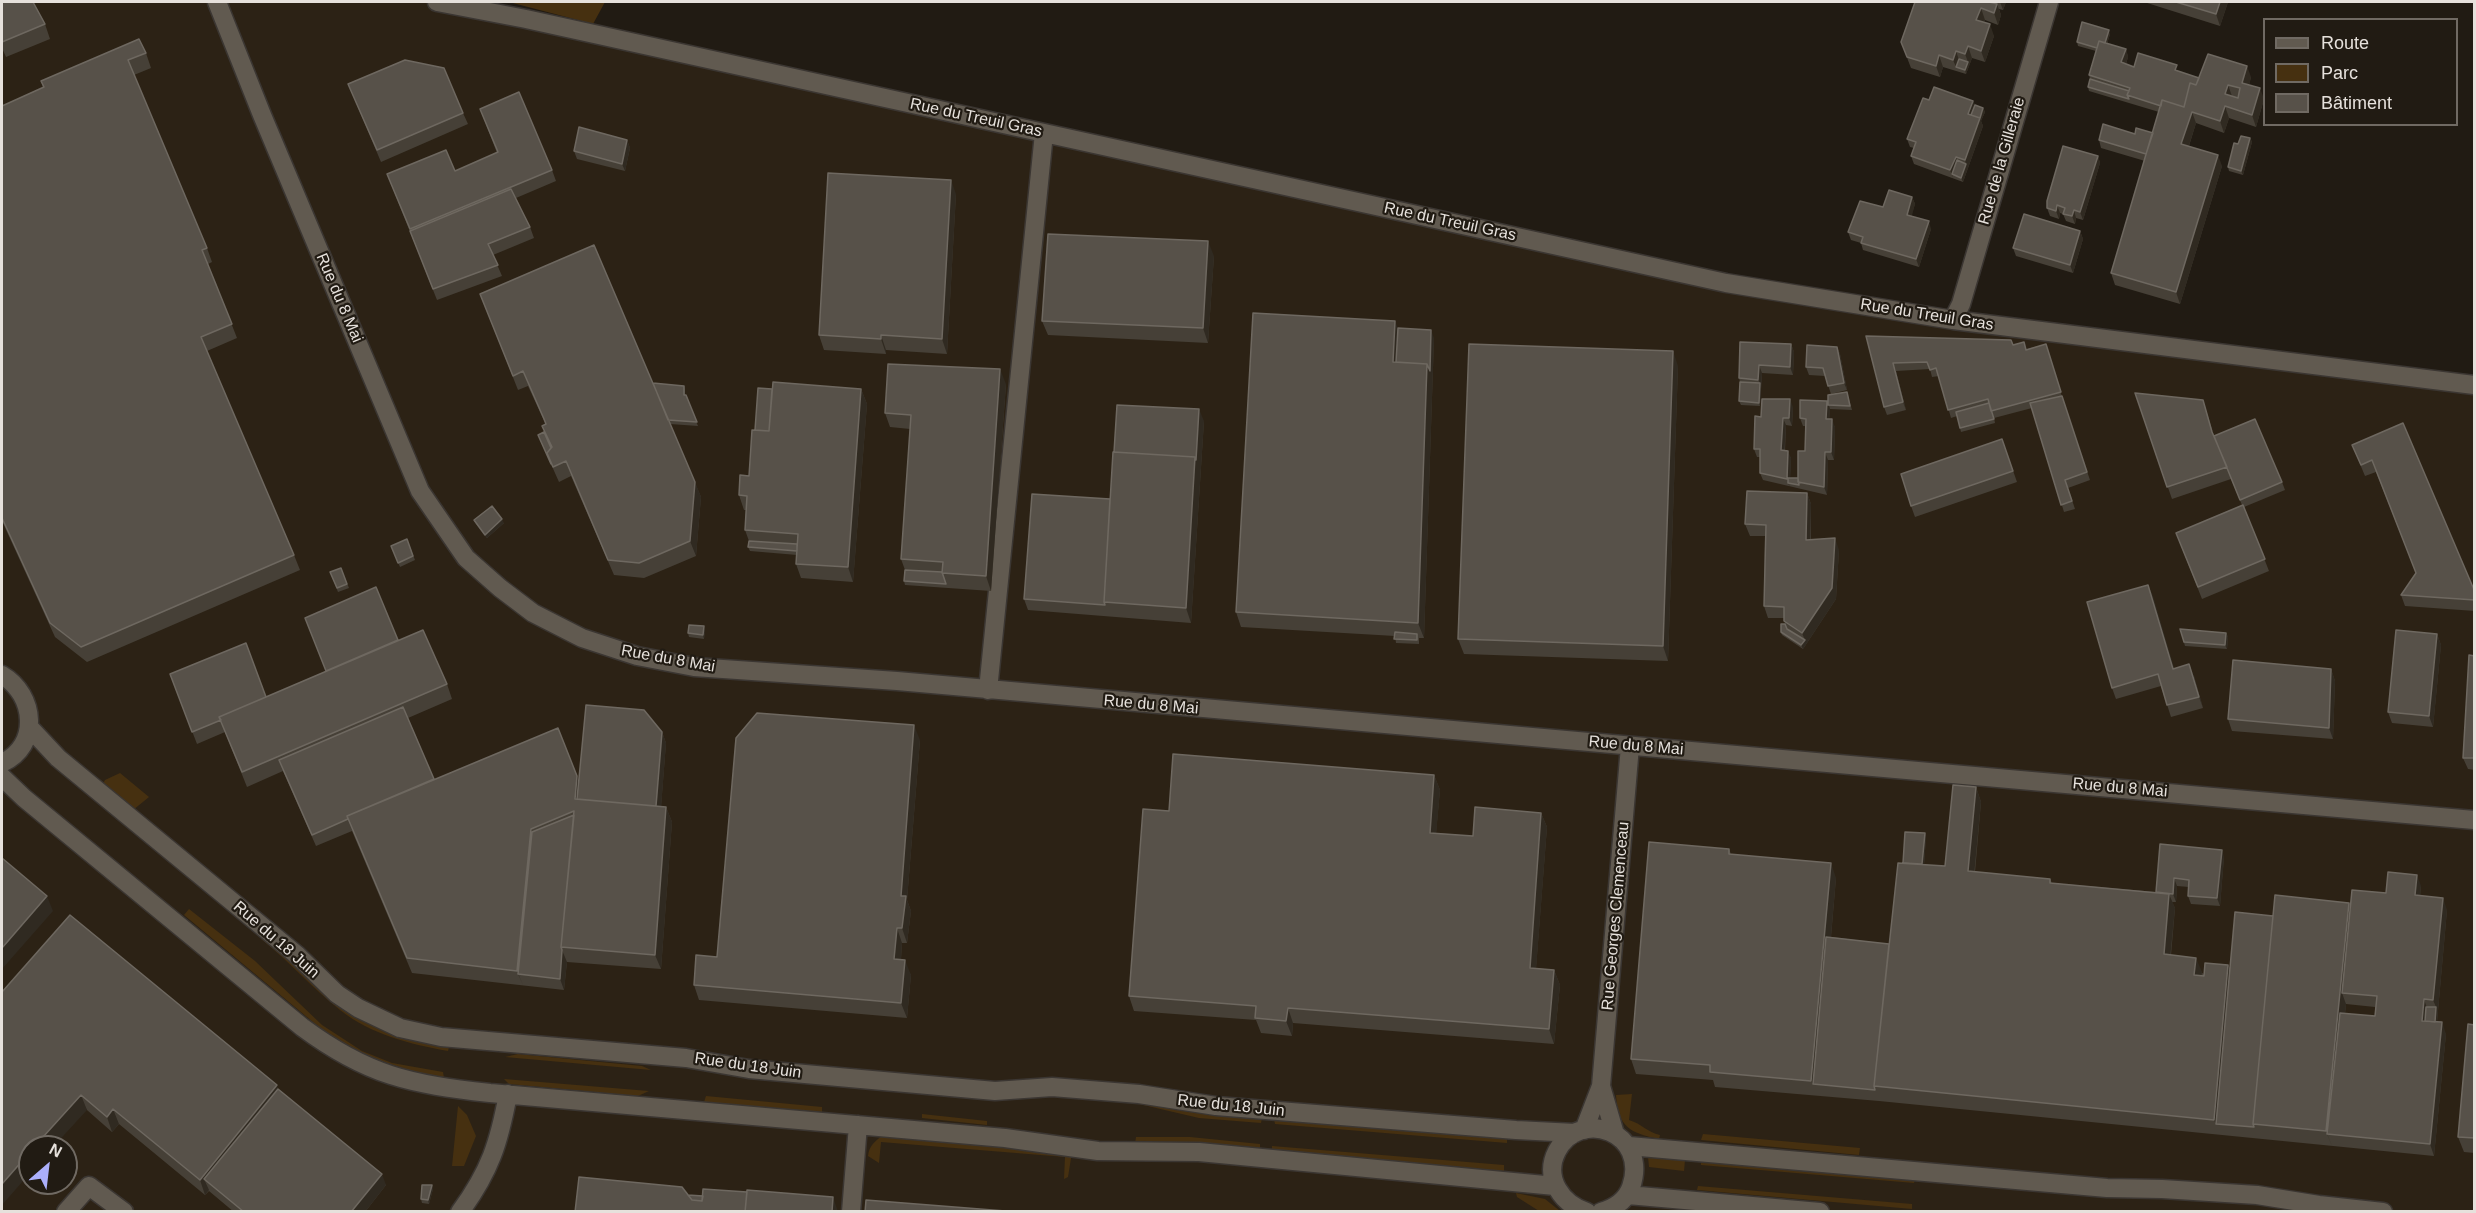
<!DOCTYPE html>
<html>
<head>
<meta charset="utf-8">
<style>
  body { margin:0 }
  #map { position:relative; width:2476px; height:1213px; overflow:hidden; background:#211b13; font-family:Helvetica,sans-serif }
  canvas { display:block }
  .frame { position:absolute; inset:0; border:3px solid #e6e1dc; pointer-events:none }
  .legend { position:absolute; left:2263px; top:18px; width:195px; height:108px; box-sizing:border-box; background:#211b13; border:2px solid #706a63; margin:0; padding:8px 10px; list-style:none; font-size:18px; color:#e6e1dc }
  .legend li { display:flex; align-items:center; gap:12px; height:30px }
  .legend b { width:30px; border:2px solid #706a63 }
  .north { position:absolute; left:18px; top:1135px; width:60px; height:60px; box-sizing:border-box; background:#211b13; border:2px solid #706a63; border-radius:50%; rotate:28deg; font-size:16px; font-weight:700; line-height:24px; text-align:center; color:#e6e1dc }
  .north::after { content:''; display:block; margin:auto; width:21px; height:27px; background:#abaffb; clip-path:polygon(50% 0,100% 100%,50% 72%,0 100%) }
</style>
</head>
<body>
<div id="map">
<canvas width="2476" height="1213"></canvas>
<div class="frame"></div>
<ul class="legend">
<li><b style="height:8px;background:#615a50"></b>Route</li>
<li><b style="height:16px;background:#463010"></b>Parc</li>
<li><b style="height:16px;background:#575149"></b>Bâtiment</li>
</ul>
<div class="north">N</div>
</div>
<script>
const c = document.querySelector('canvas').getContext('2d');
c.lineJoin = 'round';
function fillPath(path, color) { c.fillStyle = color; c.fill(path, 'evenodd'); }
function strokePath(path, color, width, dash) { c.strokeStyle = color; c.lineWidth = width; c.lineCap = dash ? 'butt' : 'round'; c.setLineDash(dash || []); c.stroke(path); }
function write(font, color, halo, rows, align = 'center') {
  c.font = font + ' Helvetica,sans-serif'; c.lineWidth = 4.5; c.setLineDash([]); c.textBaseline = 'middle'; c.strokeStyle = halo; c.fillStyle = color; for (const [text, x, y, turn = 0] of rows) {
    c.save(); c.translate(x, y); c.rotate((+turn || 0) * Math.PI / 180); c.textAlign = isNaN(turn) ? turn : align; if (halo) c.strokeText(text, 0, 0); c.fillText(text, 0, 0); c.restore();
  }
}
fillPath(new Path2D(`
  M2,2H466L1726,283L2474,385V1211L2,1212ZM30,1147H66V1183H30Z`), '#2c2215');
fillPath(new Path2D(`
  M509,2H605L593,24Z
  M120,773L149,797L133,810L103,784L105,780Z
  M189,909L255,961L322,1025L362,1051L392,1063L443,1072L444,1078L414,1072L363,1055L325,1032L184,915Z
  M263,936L370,1023L400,1038L449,1047L448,1051C410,1044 372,1035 340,1010C312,988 289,961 261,939Z
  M518,1054L642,1066L651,1070L505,1057Z
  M504,1079L649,1091L638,1096L509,1084Z
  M1632,1094L1629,1120C1642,1124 1647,1132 1660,1135L1659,1139C1630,1133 1618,1127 1616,1095Z
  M706,1096L822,1107V1112L704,1102Z
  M1140,1101L1198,1113L1262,1118L1261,1123L1199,1118L1139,1104Z
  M458,1106L467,1115L476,1136L464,1166H452Z
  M922,1114L987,1121V1125L922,1118Z
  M1274,1119L1507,1139V1143L1275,1124Z
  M1703,1134L1860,1148L1859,1155L1701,1140Z
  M883,1135L1072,1152L1068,1177L1064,1179L1065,1157L881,1142L879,1163L868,1156C869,1146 875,1141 883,1135Z
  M1136,1137H1190L1260,1144V1150L1197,1143L1135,1144Z
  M1272,1146L1504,1165V1171L1272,1150Z
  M1648,1157L1685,1160L1684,1171L1649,1167Z
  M1701,1161L1915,1179L1914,1183L1701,1165Z
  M1698,1186L1912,1204V1209L1697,1190Z
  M1516,1193L1545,1199L1560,1211H1539L1517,1197Z`), '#463010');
const minor = new Path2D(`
  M217,2L262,115L420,491L466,558L500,588L533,613L582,638L637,656L694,667L897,681L2474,820
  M437,2L526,19L1726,283L1953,320L2474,385
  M1953,320L1961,304L2049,2
  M2,675C36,695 40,746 2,763
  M988,690L1044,133
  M29,727L58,758L297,955L337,994L358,1008L400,1028L441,1037L686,1058L749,1069L995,1091L1052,1087L1139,1094L1216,1106L1516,1130L1575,1133
  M2,777L24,798L302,1027C368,1076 410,1084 490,1093L1005,1138L1098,1151L1199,1152L1555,1186
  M1601,1086L1615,1134
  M1584,1130L1601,1086L1630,746
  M1629,1146L2107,1188L2162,1189L2257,1195L2319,1205L2383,1212
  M1628,1195L1820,1212
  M66,1212L89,1186L124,1212
  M460,1212C490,1171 499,1143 508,1094
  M851,1212L858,1125
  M1587,1212C1562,1204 1543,1178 1557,1151C1580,1107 1650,1132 1631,1187C1626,1201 1615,1208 1601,1212`);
strokePath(minor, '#3b3632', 21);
strokePath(minor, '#615a50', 18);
fillPath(new Path2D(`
  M2,2L45,24L50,39L6,57L2,48Z
  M1915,2H2006L2003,10L1999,9L2001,15L1998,25L1985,20L1984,22L1994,36L1985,62L1972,58L1966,74L1943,67L1940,77L1911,68L1901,42Z
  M2144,2H2228L2220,26Z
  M2110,34L2107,44L2126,49L2128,57L2126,64L2134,67L2179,71L2199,78L2251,77L2249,85L2264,99L2256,127L2229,118L2224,133L2196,123L2189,146L2222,166L2180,304L2115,285L2111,273L2145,161L2101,148L2099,140L2135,134L2153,133L2159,112L2089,91L2088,87L2090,79L2089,75L2096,51L2078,46L2077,42Z
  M146,53L151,68L134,75L207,248L212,262L208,264L237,338L207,351L294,555L300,570L87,662L55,637L2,521V106L43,88L41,81Z
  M348,84L463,113L468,124L381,162Z
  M1929,100L1973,101L1975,105L1983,108L1985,112L1981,121L1983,126L1963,182L1914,164L1911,156L1914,148L1910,147L1907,139Z
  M480,109L552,170L556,181L516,198L530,227L534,238L493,255L502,276L437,300L387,174L455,171L497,153Z
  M2250,138L2252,142L2243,175L2229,171L2228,167L2238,144Z
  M627,140L630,148L625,171L577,159L574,151Z
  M2098,156L2100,163L2083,220L2076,218L2075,224L2066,221L2063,214L2060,213L2059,219L2050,216L2047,208Z
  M956,194L947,354L886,350V354L824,350L819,335Z
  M1912,197L1915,204L1911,216L1931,229L1919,267L1863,250L1861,243L1851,240L1848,232L1883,207Z
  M2080,231L2083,239L2073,273L2016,256L2013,248Z
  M1214,256L1208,343L1048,335L1042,321Z
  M480,294L653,383L684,386L685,390V395L698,426L670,424L701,497L696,556L644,578L614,575L571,476L559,482L538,435L544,432L546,425L528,386L518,390Z
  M1398,328L1434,338L1424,638H1419V644L1396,643L1395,636L1241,627L1236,612Z
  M1866,336L2013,345L2027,349L2046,344L2063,400L2090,480L2068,488L2075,509L2064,512L2032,408L1994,418L1995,423L1961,432L1957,416L1951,418L1939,376L1932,377L1930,369L1896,371L1906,410L1887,415L1884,407Z
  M1791,344L1794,352L1793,375L1762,373L1760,406L1741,405L1739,401L1740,382L1739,378Z
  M1837,347L1840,354L1847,390L1831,394L1825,376L1809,375L1806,367Z
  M1678,366L1668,661L1464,654L1458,639Z
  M1006,384L991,591L905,585L904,581L905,570L901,559L910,429L890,427L885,413Z
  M772,389H861L867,404L853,582L801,578L796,564L797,555L750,551L748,547L749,541L745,530L746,510H744L739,495L749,476L755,430Z
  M1847,392L1852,410L1830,409L1828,405Z
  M2135,393L2203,400L2214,436L2282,482L2285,490L2244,507L2269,571L2202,599L2176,533L2242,505L2231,479L2172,499Z
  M1827,401L1830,409L1829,419L1835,427L1834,460H1828L1827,495L1763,480L1760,473V457H1757L1754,449L1761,417L1793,407L1792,426L1786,425L1785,450L1791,458L1790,478H1798L1805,451L1806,426H1803L1800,418Z
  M1204,421L1191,623L1028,610L1024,599L1110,499Z
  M2403,423L2475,592V611L2405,606L2401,595L2416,573L2376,472L2365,476L2352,445Z
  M2002,439L2017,482L1915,517L1911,506Z
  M1807,493L1811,504V540L1839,550L1836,599L1803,649L1782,635L1781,632L1785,624L1784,618H1768L1764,606L1765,536H1750L1745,524Z
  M474,520L504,523L487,538L476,524Z
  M407,539L415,560L400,567L391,546Z
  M341,568L349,588L338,592L330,572Z
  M2148,585L2174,669L2194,676L2203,708L2171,717L2161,686L2116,699L2112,688Z
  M2180,629L2226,633L2228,637L2227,649L2185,646Z
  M705,630L704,639L689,637L688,633Z
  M2437,634L2441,645L2433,727L2392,723L2388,712Z
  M398,640L447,684L452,699L408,718L434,779L578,780L662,732L666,743L661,807H666L672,822L661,969L567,962L564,990L412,973L352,831L316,846L283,771L247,787L225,732L197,744L170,674L266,697Z
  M2475,656V770L2468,769L2463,758Z
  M2331,669L2335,681L2333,739L2232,731L2228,719Z
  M920,740L907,900L911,911L907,943H902L901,959L911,975L907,1018L699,1000L694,985L717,957Z
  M1434,775L1440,790L1436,833L1473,836L1541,813L1547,827L1536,968L1554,970L1560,985L1554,1044L1293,1023L1292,1036L1261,1033L1256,1020L1134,1011L1129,996L1169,811Z
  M1976,787L1981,802L1975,872L2050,879L2052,883L2156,892L2160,844L2224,857L2220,906L2191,904L2188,896L2189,887L2177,886L2176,902H2172L2175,908L2171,955L2202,972V973L2204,974L2228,965L2230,968L2273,916L2349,903L2351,906L2386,893L2421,886L2420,896L2447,910L2437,1022L2446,1034L2434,1156L1879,1101L1715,1087L1713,1080L1636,1074L1631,1059L1729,849L1731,854L1836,878L1831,937L1889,944L1903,863L1925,833L1926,837L1924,865L1945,866ZM2346,1004L2375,1007V1016L2345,1014Z
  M2,992L278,1089L386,1185L365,1212H234L209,1191L205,1195L119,1124L112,1132L87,1110Z
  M2475,1025V1153L2464,1152L2458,1137Z
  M432,1185L433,1189L429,1204L422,1203L421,1199Z`), '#464037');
fillPath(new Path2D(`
  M2000,2H2006L2003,10Z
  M2220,2H2228L2220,26L2216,14Z
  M1997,4L2001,15L1998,25L1994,13Z
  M1981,8L1985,20L1981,31L1976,20Z
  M1990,24L1994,36L1985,62L1981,51Z
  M2109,30L2110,34L2105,50L2104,46Z
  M1968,46L1972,58L1966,74L1965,70L1968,62L1965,54Z
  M2126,49L2128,57L2124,70L2121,62Z
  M1956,51L1960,63L1956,67L1953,60Z
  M1939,55L1943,67L1940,77L1936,66Z
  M2247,66L2251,77L2247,94L2242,83Z
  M2228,85L2232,96L2225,94Z
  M2260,88L2264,99L2256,127L2252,115Z
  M1973,101L1976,108L1972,119L1968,114Z
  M2225,106L2229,118L2224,133L2220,121Z
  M1983,108L1985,112L1981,121L1983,126L1963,182L1961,178L1966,164L1965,160Z
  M2192,112L2196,123L2186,155L2181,144Z
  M2250,138L2252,142L2243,175L2241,171Z
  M627,140L630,148L625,171L622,164Z
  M2218,155L2222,166L2180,304L2176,292Z
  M2098,156L2100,163L2083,220L2080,212Z
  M1956,157L1958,164L1952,174L1953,178L1950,170Z
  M951,180L956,194L947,354L942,339Z
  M1912,197L1915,204L1910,223L1907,215Z
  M2057,205L2060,213L2059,219L2056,211Z
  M2074,210L2076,218L2075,224L2072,216Z
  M1929,221L1931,229L1919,267L1916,259Z
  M2080,231L2083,239L2073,273L2070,265Z
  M1208,241L1214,256L1208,343L1203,328Z
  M1395,321L1401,336L1395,369L1393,362Z
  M1431,330L1434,338L1424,638L1418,623L1427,364Z
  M881,335L886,350V354L881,339Z
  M1791,344L1794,352L1793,375L1790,367Z
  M1837,347L1840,354L1847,390L1844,383Z
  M1673,351L1678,366L1668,661L1663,646Z
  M1893,363L1896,371L1906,410L1903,402Z
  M1759,365L1762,373L1760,406L1759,403L1760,383L1758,380Z
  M1000,369L1006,384L991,591L986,576Z
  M861,389L867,404L853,582L848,567Z
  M1790,399L1793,407L1792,426L1789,418Z
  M1827,401L1830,409L1829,427L1826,419Z
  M1199,409L1204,421L1191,623L1186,608L1195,457Z
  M1783,418L1786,425L1784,458L1781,450Z
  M1832,419L1835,427L1834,460L1831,452Z
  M1788,451L1791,458L1790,483H1788L1790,487L1787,479Z
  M1825,452L1828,460L1827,495L1824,487Z
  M695,482L701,497L696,556L690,541Z
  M1807,493L1811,504L1810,551L1806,540Z
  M502,519L504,523L487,538L485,535Z
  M1835,538L1839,550L1836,599L1803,649L1801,645L1805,640L1802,633Z
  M2148,585L2153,596L2178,681L2173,669Z
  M704,626L705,630L704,639L703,635Z
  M2226,633L2228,637L2227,649L2225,645Z
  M2437,634L2441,645L2433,727L2429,716Z
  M2189,664L2194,676L2203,708L2199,697Z
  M2331,669L2335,681L2333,739L2329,728Z
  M914,725L920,740L907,900L911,911L907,943L902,928L901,896Z
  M662,732L666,743L660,821L655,810Z
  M1434,775L1440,790L1435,848L1430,833Z
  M577,776L583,791L576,802L575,799Z
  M1976,787L1981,802L1973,886L1968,871Z
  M666,807L672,822L661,969L655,955Z
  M1541,813L1547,827L1535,983L1530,968Z
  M531,829L536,844L518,974L523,985L517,971Z
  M1925,833L1926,837L1923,879L1921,875Z
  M2222,850L2224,857L2220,906L2217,898Z
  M1831,863L1836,878L1818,1085L1813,1084L1811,1081Z
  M2417,875L2421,886L2419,907L2415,895Z
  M2174,878L2177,886L2176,902L2173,894Z
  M2169,894L2175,908L2169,969L2164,954Z
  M47,896L53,911L2,969V948Z
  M2443,898L2447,910L2436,1033L2434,1029L2436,1007L2433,1000Z
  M2349,903L2355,918L2342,993L2346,1004L2333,1135L2327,1134L2332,1146L2326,1131Z
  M897,928L902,943L900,974L894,959Z
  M562,950L567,962L564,990L560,979Z
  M2196,958L2202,972L2200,986L2194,975Z
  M905,960L911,975L907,1018L901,1003Z
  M2228,965L2232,976L2216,1124L2214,1120Z
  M1554,970L1560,985L1554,1044L1549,1029Z
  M2424,999L2428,1011L2424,1028L2422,1021Z
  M1288,1008L1293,1023L1292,1036L1286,1021Z
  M2442,1022L2446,1034L2434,1156L2430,1144Z
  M277,1085L282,1100L204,1179L209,1190L205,1195L200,1180Z
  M81,1095L87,1110L53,1147H34Z
  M113,1109L119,1124L112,1132L107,1117Z
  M30,1152V1173L2,1205V1184Z
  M382,1174L386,1185L365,1212H351Z
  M432,1185L433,1189L429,1204L428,1200Z
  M833,1197L838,1212H832Z`), '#302a21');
const building = new Path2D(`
  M2,2H33L45,24L2,42Z
  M1915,2H1989L1997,4L1994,13L1981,8L1976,20L1990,24L1981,51L1968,46L1965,54L1956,51L1953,60L1939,55L1936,66L1907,57L1901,42Z
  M2176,2H2220L2216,14Z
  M2082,22L2109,30L2105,43L2099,41L2097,48L2077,42Z
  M139,39L146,53L128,60L207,248L202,250L232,324L201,337L294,555L81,647L50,623L2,518V106L44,87L41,81Z
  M2099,41L2126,49L2121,62L2134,67L2138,53L2177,65L2175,70L2199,78L2196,85L2190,83L2184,107L2162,100L2161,106L2127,95L2130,88L2089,75Z
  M2208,54L2247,66L2242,83L2260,88L2252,115L2225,106L2220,121L2192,112L2181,144L2218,155L2176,292L2111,273L2162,100L2184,107L2190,83L2196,85ZM2228,85L2240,88L2238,98L2225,94Z
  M1959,59L1968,62L1965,70L1956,67Z
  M405,60L444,68L463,113L377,150L348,84Z
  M2090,79L2129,91L2127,95L2129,99L2088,87Z
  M1934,87L1973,101L1968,114L1980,118L1965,160L1956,157L1950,170L1911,156L1916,142L1907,139L1923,98L1929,100Z
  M519,92L552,170L410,229L387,174L446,150L455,171L498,152L480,109Z
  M1975,105L1983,108L1980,118L1971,115Z
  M2103,124L2135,134L2136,128L2153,133L2146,154L2099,140Z
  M579,127L627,140L622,164L574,151Z
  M2241,136L2250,138L2241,171L2228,167L2234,143L2238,144Z
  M2063,146L2098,156L2080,212L2074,210L2072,216L2063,214L2065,208L2057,205L2056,211L2047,208V201Z
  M1957,160L1966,164L1961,178L1952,174Z
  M828,173L951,180L942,339L881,335V339L819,335Z
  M511,189L530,227L488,244L498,265L433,289L410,231Z
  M1889,190L1912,197L1907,215L1929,221L1916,259L1861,243L1863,237L1848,232L1860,201L1883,207Z
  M2024,214L2080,231L2070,265L2013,248Z
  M1048,234L1208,241L1203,328L1042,321Z
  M594,245L695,482L690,541L639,563L608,560L566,461L553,467L547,453L552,447L542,426L546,424L544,419L523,371L513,376L480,294Z
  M1253,313L1395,321L1393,362L1427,364L1418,623L1236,612Z
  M1398,328L1431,330L1430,371L1427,364L1396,362Z
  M1866,336L2011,340L2013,345L2024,342L2026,350L2046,344L2061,392L1991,411L1988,399L1948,410L1936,368L1930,370L1927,362L1893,363L1903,402L1884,407Z
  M1740,342L1791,344L1790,367L1759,365L1758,380L1739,378Z
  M1469,344L1673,351L1663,646L1458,639Z
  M1807,345L1837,347L1844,383L1828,386L1823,368L1806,367Z
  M888,364L1000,369L986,576L942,573L943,562L901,559L911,415L885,413Z
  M773,382L861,389L848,567L796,564L798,534L745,530L747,496L739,495L740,475L749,476L752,430L769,431Z
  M1740,382L1760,383L1759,403L1739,401Z
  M653,383L684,386V395H686L697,422L668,420Z
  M758,388L772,389L769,431L755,430Z
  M1847,392L1850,406L1828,405V395Z
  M2135,393L2203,400L2212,432L2227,467L2167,487Z
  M2062,396L2087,472L2065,480L2072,501L2061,505L2030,403Z
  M1762,399H1790L1789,418H1783L1781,450L1788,451L1787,479L1760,473V449H1754L1755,416L1761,417Z
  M1800,400L1827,401L1826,419H1832L1831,452H1825L1824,487L1798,482V451H1805L1806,419L1800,418Z
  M1989,403L1994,419L1960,428L1956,412Z
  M1117,405L1199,409L1196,460L1195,457L1114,452Z
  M2255,419L2282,482L2240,500L2214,436Z
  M2403,423L2475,592V600L2401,595L2416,573L2372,460L2361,465L2352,445Z
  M544,432L551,448L547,453L551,464L538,435Z
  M2002,439L2013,471L1911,506L1901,474Z
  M1113,452L1195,457L1186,608L1104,602Z
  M1788,478H1798L1799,485L1788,483Z
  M1747,491L1807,493L1806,540L1835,538L1832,588L1802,633L1784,621V607L1764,606L1766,525L1745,524Z
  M1032,494L1110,499L1104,602L1105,605L1024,599Z
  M2243,505L2265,559L2198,587L2176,533Z
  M492,506L502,519L485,535L474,520Z
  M407,539L413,556L398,563L391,546Z
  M749,541L797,544V551L748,547Z
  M341,568L347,584L337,588L330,572Z
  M905,570L942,572L946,584L904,581Z
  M2148,585L2173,669L2189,664L2199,697L2167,705L2158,674L2112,688L2087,602Z
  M376,587L398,640L326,671L305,618Z
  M1781,624H1785L1787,629L1805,640L1801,645L1781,632Z
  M689,625L704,626L703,635L688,633Z
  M2180,629L2226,633L2225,645L2184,642Z
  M423,630L447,684L242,772L219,717Z
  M2396,630L2437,634L2429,716L2388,712Z
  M1395,632L1417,634V640L1394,639Z
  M246,643L266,697L219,717L221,720L192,732L170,674Z
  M2469,655L2475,656V758H2463Z
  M2233,660L2331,669L2329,728L2228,719Z
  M586,705L644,710L662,732L656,806L577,799Z
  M403,707L434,779L347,816L348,819L312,835L279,760Z
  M757,713L914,725L901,896H906L902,928H897L894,959L905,960L901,1003L694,985L696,955L717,957L736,738Z
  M558,728L577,776L575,799L666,807L655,955L561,947L574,811L531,829L517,971L407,958L347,816Z
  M1173,754L1434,775L1430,833L1473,836L1475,807L1541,813L1530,968L1554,970L1549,1029L1288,1008L1286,1021L1255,1018L1256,1006L1129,996L1143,809L1169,811Z
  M1953,785L1976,787L1968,871L2050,879V883L2169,894L2164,954L2196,958L2194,975L2204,976L2205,963L2228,965L2214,1120L1874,1086L1898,863L1945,866Z
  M574,815L561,947L562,950L560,979L518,974L532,832Z
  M1905,832L1925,833L1922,864L1903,863Z
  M1649,842L1729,849V854L1831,863L1811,1081L1710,1072V1065L1631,1059Z
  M2160,844L2222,850L2217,898L2188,896L2189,880L2174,878L2173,894L2156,892Z
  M2,858L47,896L2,948Z
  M2388,872L2417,875L2415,895L2443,898L2433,1000L2424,999L2422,1021L2442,1022L2430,1144L2327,1134L2340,1013L2375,1016L2377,996L2342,993L2352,890L2386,893Z
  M2275,895L2349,903L2326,1131L2253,1124Z
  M2235,912L2273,916L2253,1124L2254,1127L2216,1124Z
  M70,915L277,1085L200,1180L113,1109L107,1117L81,1095L34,1147H30V1152L2,1184V992Z
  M1826,937L1889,944L1874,1086L1875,1090L1813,1084Z
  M2426,1007H2436L2435,1022L2425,1021Z
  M2468,1024L2475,1025V1138L2458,1137Z
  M278,1089L382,1174L351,1212H244L204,1179Z
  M579,1177L682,1187L692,1200L702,1201L703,1189L747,1192L745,1212H575Z
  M422,1185H432L428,1200L421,1199Z
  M747,1190L833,1197L832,1212H745Z
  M688,1195L703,1196L702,1201L692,1200Z
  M866,1200L1018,1212H865Z`);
fillPath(building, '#575149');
strokePath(building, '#6e6860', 1.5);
write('16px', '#e6e1dc', '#211b13', [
  ["Rue du Treuil Gras",976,118,12],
  ["Rue de la Gilleraie",2002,161,-74],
  ["Rue du Treuil Gras",1450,222,12],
  ["Rue du 8 Mai",339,298,67],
  ["Rue du Treuil Gras",1927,315,9],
  ["Rue du 8 Mai",668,659,10],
  ["Rue du 8 Mai",1151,705,5],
  ["Rue du 8 Mai",1636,746,5],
  ["Rue du 8 Mai",2120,788,5],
  ["Rue Georges Clemenceau",1616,916,-85],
  ["Rue du 18 Juin",276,940,41],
  ["Rue du 18 Juin",748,1066,8],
  ["Rue du 18 Juin",1231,1106,6]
]);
</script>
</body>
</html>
